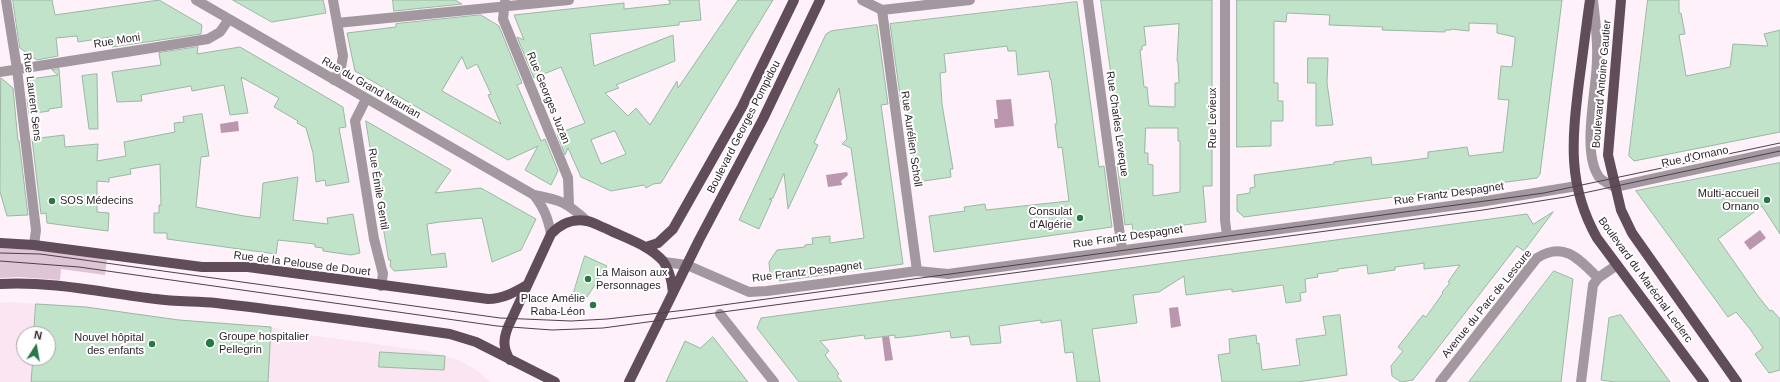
<!DOCTYPE html>
<html>
<head>
<meta charset="utf-8">
<style>
  body { margin:0 }
  #map { position:relative; width:1780px; height:382px; overflow:hidden; background:#fef1f9; font-family:Helvetica,sans-serif }
  canvas { display:block }
  .north { position:absolute; left:16px; top:326px; width:40px; height:40px; box-sizing:border-box; background:#fff; border:1px solid #a9a5a8; border-radius:50%; rotate:11deg; font-size:11px; font-weight:700; line-height:16px; text-align:center; color:#291e25 }
  .north::after { content:''; display:block; margin:auto; width:14px; height:18px; background:#277747; clip-path:polygon(50% 0,100% 100%,50% 72%,0 100%) }
</style>
</head>
<body>
<div id="map">
<canvas width="1780" height="382"></canvas>
<div class="north">N</div>
</div>
<script>
const c = document.querySelector('canvas').getContext('2d');
c.lineJoin = 'round';
function fillPath(path, color) { c.fillStyle = color; c.fill(path, 'evenodd'); }
function strokePath(path, color, width, dash) { c.strokeStyle = color; c.lineWidth = width; c.lineCap = dash ? 'butt' : 'round'; c.setLineDash(dash || []); c.stroke(path); }
function write(font, color, halo, rows, align = 'center') {
  c.font = font + ' Helvetica,sans-serif'; c.lineWidth = 4; c.setLineDash([]); c.textBaseline = 'middle'; c.strokeStyle = halo; c.fillStyle = color; for (const [text, x, y, turn = 0] of rows) {
    c.save(); c.translate(x, y); c.rotate((+turn || 0) * Math.PI / 180); c.textAlign = isNaN(turn) ? turn : align; if (halo) c.strokeText(text, 0, 0); c.fillText(text, 0, 0); c.restore();
  }
}
fillPath(new Path2D(`
  M9,302L86,307L151,318L271,327L303,334L426,351L458,360L476,370L491,382H0V303ZM24,334H48V358H24Z`), '#fbe5f3');
fillPath(new Path2D(`
  M0,248L40,250L107,258L105,275L61,269L60,280L19,277L0,278Z`), '#dec4d5');
fillPath(new Path2D(`
  M1011,99L1014,126L995,128L994,119H998L996,100Z
  M238,121L239,131L221,133L220,124Z
  M847,172L848,175L841,181L842,185L828,187L826,175Z
  M1760,230L1766,238L1750,250L1744,242Z
  M1178,307L1181,326L1171,328L1169,308Z
  M889,336L893,360L885,361L882,337Z`), '#ba97ae');
const building = new Path2D(`
  M13,0H52L55,15L159,0L202,25L201,34L112,47L111,37L78,42L77,36L56,38L58,56L37,60L20,48Z
  M233,0H323L326,13L272,22Z
  M393,0H455L462,4L394,11Z
  M669,0H699L701,20L679,22V25L590,34L594,66L673,35L675,61L616,85L619,88L605,93L628,116L636,108L650,125L677,81L678,88L738,0H773L661,183L653,184L646,188L644,185L611,191L581,177L568,148L565,155L557,134L585,123L561,67L534,78L517,37L524,40L514,15L624,3V9L670,4ZM615,131L626,154L601,164L591,140Z
  M1101,0H1212V186H1203L1206,222L1133,232L1132,224L1125,225L1117,164H1123ZM1179,24L1177,61L1178,62L1179,83H1175V107L1149,106L1147,87H1144L1140,50H1142V46L1146,45L1144,27ZM1146,128H1178V141H1180V192L1153,196V165L1148,164V153H1145Z
  M1237,0H1562L1540,174L1537,178L1244,217L1237,211V195L1250,193V188L1255,187L1254,175L1334,164V162L1371,157L1372,165L1391,163L1428,158V152L1467,147L1469,156L1503,152L1509,100L1498,99L1501,66L1512,67L1515,41V37L1497,33V24L1469,23V31L1451,29V30H1445V32L1382,30L1383,27L1329,25L1330,15L1287,13L1286,22L1274,21V83H1278V101H1283V121H1271V146L1237,147Z
  M1648,0H1679V13H1681L1685,34L1679,35L1686,76L1730,67L1733,44L1768,46L1764,34L1780,30V132L1634,161L1629,156Z
  M1077,2L1099,167L1104,166L1112,227L934,252L929,216L965,211L964,207L985,204L986,210L1069,201L1062,147L1058,148L1055,124H1057L1051,79H1050L1049,71L1018,75L1016,51H1008L1007,46L944,54L946,72L940,73L942,104L953,169H950L951,177L917,182L905,101L901,102L890,24Z
  M481,15L499,26L522,83L517,85L541,141L545,139L558,171L551,185L525,170L538,146L508,160L355,71L347,33L396,27V24ZM462,57L467,69L477,64L491,94L488,95L501,124L442,91Z
  M877,25L888,104L881,105L903,264L780,281L770,274L769,262L777,250L805,247V245L813,244L812,238L830,236V243L864,238L851,148L842,144L847,139L839,88L814,143L818,145L788,209L784,173L773,198L769,199L772,200L759,229L739,220L826,34L831,31Z
  M198,47L197,54L240,47L343,107L346,127L339,128L349,182L326,186L325,180L316,182L313,153L306,128L297,123L298,121L274,107L279,98L241,77L248,113L230,115L224,85L192,91L191,86L141,95L142,101L117,102L112,72L161,65L159,53Z
  M1308,58H1328L1327,83L1333,125L1316,126V83H1308Z
  M59,69L62,107L49,109V111L29,114L27,99L32,103L30,79L58,75L52,70Z
  M97,74L98,129H89L82,76Z
  M1,78L13,88L18,141H19L28,215L7,216L0,192Z
  M202,114L209,156L201,157L196,207L244,216L260,218L263,183L298,177L293,220L328,224L327,218L353,214L360,253L351,255L323,251V248L315,247V244L278,240L276,254L167,239V233H154V213H159V205H161L160,164L130,169L131,174L109,178V182L97,181V212L109,213L108,231L47,223L46,213L41,214L32,139L64,135L65,147L98,144L97,161L126,156L124,142L175,132L174,123L184,122L183,117Z
  M366,121L451,170L435,193L481,188L536,219L521,250L492,262L482,218L440,222L427,224L431,255L445,253L447,267L394,271L390,266L391,260H389Z
  M1780,163V234L1762,206L1718,239L1758,296L1770,311L1772,310L1780,319V370L1769,373L1755,354L1763,348L1750,329L1736,312L1728,317L1636,191Z
  M1553,212L1524,251L1517,246L1413,380L1401,382L1392,376L1391,366L1403,351L1398,347L1423,315L1426,317L1443,293L1442,292L1450,283L1448,282L1460,265L1424,269V263L1418,264L1395,267V270L1368,274L1367,265L1338,269V271L1317,274L1318,277L1305,279L1306,292L1300,293L1301,301L1286,303L1283,285L1232,292V289L1186,295L1184,276L1159,292L1133,295L1137,323L1092,329L1100,382H1077L1073,352L1065,353L1061,320L1041,323V320L999,326L1001,343L971,345L969,336L951,338L950,331L913,336L895,338V335L865,339L864,335L820,341L829,351L825,355L839,374L837,376L842,382H799L757,328L761,318L1527,214L1533,224Z
  M585,256L607,266L587,297L574,292Z
  M1554,271L1573,279L1561,382H1469Z
  M36,304L86,307L179,320L271,327L268,382H31L33,358H48V334H34Z
  M1340,315L1347,375L1297,382H1222L1218,355L1230,353L1229,339L1256,335L1257,344L1259,343L1262,370L1300,365L1296,339L1326,335L1323,317Z
  M1621,315L1648,352L1670,382H1615L1601,380L1609,318Z
  M713,337L748,382H666L685,341L700,348Z
  M380,352L445,356L444,370L379,367Z`);
fillPath(building, '#c0e3c9');
strokePath(building, '#9bb7a3', 1);
strokePath(new Path2D(`
  M6,0L17,69L36,230L34,245
  M196,0L534,195C561,200 566,202 587,221
  M333,0L343,56L341,67L334,80
  M862,0L882,10L970,0
  M1088,0L1122,250
  M1225,0V220L1227,236
  M1593,0C1595,19 1598,39 1597,59C1597,89 1581,152 1599,177C1603,182 1610,184 1615,187L1780,151
  M505,2L503,19L568,178L569,205
  M882,10L917,271
  M337,23L569,0
  M0,72L208,39L220,32L229,19
  M366,99L355,121L374,239L383,274L381,286
  M534,195C544,208 548,218 551,234
  M664,262L687,265L749,292L767,291L917,271L948,274L1480,202L1577,186
  M720,314L774,382
  M1440,382L1537,258C1564,241 1579,259 1598,278
  M1581,382L1593,285L1598,278L1617,265`), '#a498a0', 10);
strokePath(new Path2D(`
  M1590,0C1586,27 1583,54 1579,82C1572,140 1567,185 1597,238L1704,382
  M1621,0L1608,155L1621,210L1632,233L1737,382
  M0,243L34,245L202,267H248L488,299C503,299 515,292 527,285
  M646,247L658,243L673,229L742,107L794,0
  M0,284C53,281 104,293 156,299C176,302 196,301 216,303C294,312 372,323 450,334L476,342L555,382
  M510,360C503,348 503,340 508,327L551,234C560,224 573,218 587,221C593,222 601,227 607,229C625,238 649,245 663,261C670,270 672,282 673,293
  M629,382L699,240L763,119L820,0`), '#614c5a', 10);
strokePath(new Path2D(`
  M0,253L40,254L77,259L500,318L571,321L607,319L686,310L1544,193L1780,143
  M0,261L79,267L497,326L552,330L603,328L1483,210L1565,197L1780,151`), '#4d4149', 1);
for (const [x, y, r, color] of [
  [1767,200,4,"#277747"],
  [52,201,4,"#277747"],
  [1080,218,4,"#277747"],
  [588,279,4,"#277747"],
  [593,305,4,"#277747"],
  [210,343,5,"#277747"],
  [152,344,4,"#277747"]
]) { const dot = new Path2D(); dot.arc(x, y, r, 0, 2 * Math.PI); c.fillStyle = color; c.fill(dot); strokePath(dot, '#fff', 1.5); }
write('11px', '#291e25', '#fff', [
  ["Rue Moni",117,41,-9],
  ["Boulevard Antoine Gautier",1602,84,-85],
  ["Rue du Grand Maurian",371,88,30],
  ["Rue Laurent Sens",32,97,83],
  ["Rue Georges Juzan",548,98,68],
  ["Rue Levieux",1213,118,-90],
  ["Rue Charles Leveque",1117,124,82],
  ["Boulevard Georges Pompidou",744,127,-63],
  ["Rue Aurélien Scholl",911,139,82],
  ["Rue d'Ornano",1695,157,-12],
  ["Rue Émile Gentil",378,189,81],
  ["Rue Frantz Despagnet",1449,194,-8],
  ["Rue Frantz Despagnet",1128,237,-8],
  ["Rue de la Pelouse de Douet",302,264,7],
  ["Rue Frantz Despagnet",807,272,-7],
  ["Boulevard du Maréchal Leclerc",1645,280,54],
  ["Avenue du Parc de Lescure",1487,304,-51]
]);
write('11px', '#291e25', '#fff', [
  ["Multi-accueil",1759,194],
  ["Ornano",1759,207],
  ["SOS Médecins",60,201,"left"],
  ["Consulat",1072,212],
  ["d'Algérie",1072,225],
  ["La Maison aux",596,273,"left"],
  ["Personnages",596,286,"left"],
  ["Place Amélie",585,299],
  ["Raba-Léon",585,312],
  ["Groupe hospitalier",219,337,"left"],
  ["Pellegrin",219,350,"left"],
  ["Nouvel hôpital",144,338],
  ["des enfants",144,351]
], 'right');
</script>
</body>
</html>
